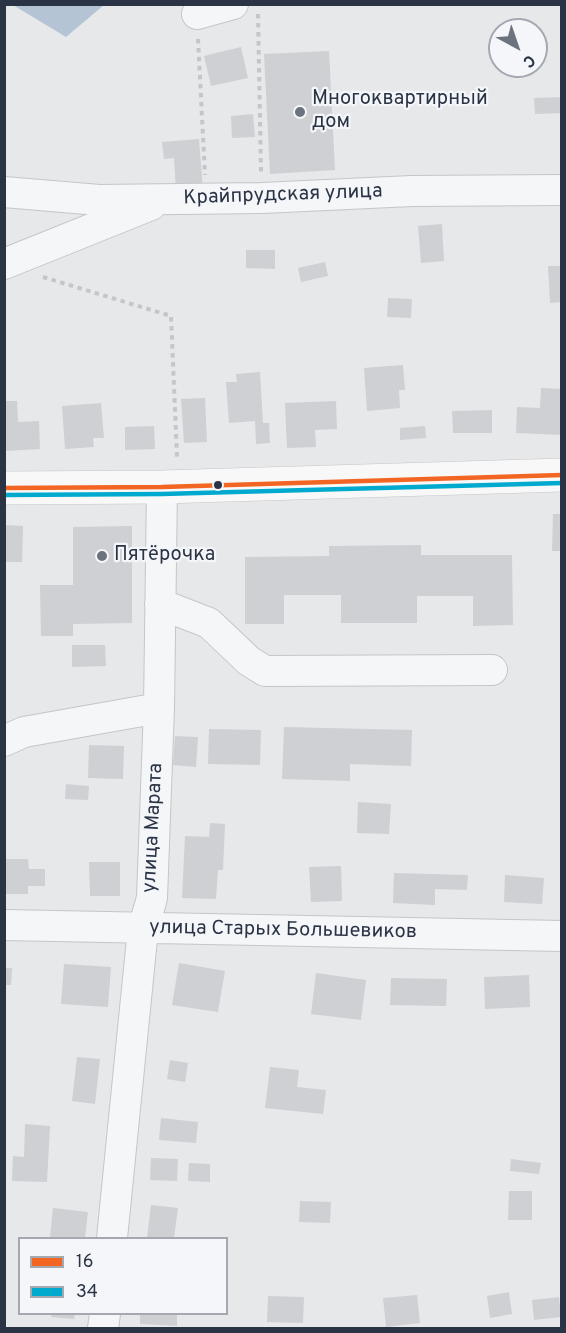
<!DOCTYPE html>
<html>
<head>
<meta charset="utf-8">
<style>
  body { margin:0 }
  #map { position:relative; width:566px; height:1333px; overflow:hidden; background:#e6e8ea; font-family:Overpass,sans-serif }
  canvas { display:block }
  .frame { position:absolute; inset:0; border:6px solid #2b3445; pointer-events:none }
  .legend { position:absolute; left:18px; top:1237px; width:210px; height:78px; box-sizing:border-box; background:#f4f6f9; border:2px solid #a4a8b1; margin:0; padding:8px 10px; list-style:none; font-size:18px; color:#2b3445 }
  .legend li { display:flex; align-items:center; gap:12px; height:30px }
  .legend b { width:30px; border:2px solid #a4a8b1 }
  .north { position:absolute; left:488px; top:18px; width:60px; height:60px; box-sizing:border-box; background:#f4f6f9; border:2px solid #a4a8b1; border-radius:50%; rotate:140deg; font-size:16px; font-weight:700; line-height:24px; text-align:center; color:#2b3445 }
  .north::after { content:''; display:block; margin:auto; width:21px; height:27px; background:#6c737f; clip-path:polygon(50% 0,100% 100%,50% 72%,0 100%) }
</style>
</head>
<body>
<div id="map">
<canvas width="566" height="1333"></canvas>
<div class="frame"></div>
<ul class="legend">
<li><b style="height:8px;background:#f26522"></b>16</li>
<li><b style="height:8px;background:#00a9ce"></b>34</li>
</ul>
<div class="north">С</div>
</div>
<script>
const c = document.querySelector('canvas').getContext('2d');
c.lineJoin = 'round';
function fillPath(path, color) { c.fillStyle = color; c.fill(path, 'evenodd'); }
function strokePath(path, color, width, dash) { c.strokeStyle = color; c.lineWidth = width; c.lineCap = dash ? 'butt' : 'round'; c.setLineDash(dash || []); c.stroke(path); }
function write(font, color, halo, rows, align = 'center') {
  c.font = font + ' Overpass,sans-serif'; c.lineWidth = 4.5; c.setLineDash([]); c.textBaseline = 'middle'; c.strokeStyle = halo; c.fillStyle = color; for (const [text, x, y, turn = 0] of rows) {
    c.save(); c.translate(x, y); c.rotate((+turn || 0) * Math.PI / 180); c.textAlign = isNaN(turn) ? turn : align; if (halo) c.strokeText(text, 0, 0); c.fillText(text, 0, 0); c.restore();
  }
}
fillPath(new Path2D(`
  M13,5H104L66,37Z`), '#b4c4d5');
fillPath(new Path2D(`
  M241,47L248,78L211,86L204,56Z
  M329,51L335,170L270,174L264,54Z
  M562,97V113L535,114L534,98Z
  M253,114L255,137L232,138L231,116Z
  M199,139L203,190L176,191L174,158L164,159L162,142Z
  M442,224L444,261L421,263L418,226Z
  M246,250H275V269L246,268Z
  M325,262L328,276L301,282L298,268Z
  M548,266H562V302L550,303Z
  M388,298L412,299L411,318L387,317Z
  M403,365L405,390H399L400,408L367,411L364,368Z
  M260,372L263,423H269L270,443L256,444L255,421L229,423L226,382H237L236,374Z
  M541,388L562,389V435L516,433L517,407L540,408Z
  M205,398L207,442L184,443L181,399Z
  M4,401H17L18,422L39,421L40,449L4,451Z
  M336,401L337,429L315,430L316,447L287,448L285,403Z
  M101,403L104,438H93L94,447L65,449L62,406Z
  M492,410V433H453L452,411Z
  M154,426L155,449L125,450V427Z
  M425,426L426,438L400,440V428Z
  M553,514H562V551H552Z
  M4,525L23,526L22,562H4Z
  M132,526V623L73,624V636H41L40,585H73V527Z
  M421,545V555H512L513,625L473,626V596H417V623H341V595H284V624H245V557L329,556V546Z
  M72,645H105L106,666L72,667Z
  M284,727L412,730L411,766L350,764V781L282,779Z
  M209,729L261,730L260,765L208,764Z
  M175,736L198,737L196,767L173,765Z
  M89,745L124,746L123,779L88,778Z
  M66,784L89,786L88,800L65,799Z
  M358,802L391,804L389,834L357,833Z
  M210,823L225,824L223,870H218L216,899L182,898L185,836L209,837Z
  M4,859H28L29,869H45V886H28V894H4Z
  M89,862H120V896H90Z
  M341,866L342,901L311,902L309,867Z
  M394,873L468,875L467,890L435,889V905L393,903Z
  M505,875L544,878L542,904L504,902Z
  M179,963L225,971L218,1012L172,1005Z
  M64,964L111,967L108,1007L61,1004Z
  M4,968H12L11,985H4Z
  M316,973L366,980L361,1020L311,1014Z
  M529,975L530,1007L485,1009L484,977Z
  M391,978L447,979L446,1006L390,1005Z
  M77,1057L100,1059L95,1104L72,1101Z
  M170,1060L188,1063L185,1082L167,1079Z
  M270,1067L299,1070L297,1087L326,1090L323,1114L265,1108Z
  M161,1118L198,1122L196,1143L159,1140Z
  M25,1124L50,1126L47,1182L12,1181L13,1156L24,1157Z
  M151,1158L178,1159L177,1181L150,1180Z
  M511,1159L541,1163L539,1174L510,1171Z
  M189,1163L210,1164V1182L188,1181Z
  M509,1191H532V1220H508Z
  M300,1201L331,1202L330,1223L299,1222Z
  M151,1205L178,1208L174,1238H147Z
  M53,1208L88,1212L85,1238L50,1237Z
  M509,1292L512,1314L490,1318L487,1296Z
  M417,1295L420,1323L386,1327L383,1298Z
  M268,1296L304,1297L303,1323L267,1322Z
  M559,1297L561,1317L534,1320L532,1300Z
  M52,1314H75L74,1319L51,1317Z
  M140,1314H177V1326L140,1324Z`), '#ced0d3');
const minor = new Path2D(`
  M197,14L233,4
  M4,192L99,200L262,198L412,191L562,190
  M4,264L151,205
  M160,604L209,623L249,661L265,671L492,670
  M4,741L24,732L159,708
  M4,925L562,936
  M112,1238L143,929L152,898L159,708L162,487
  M103,1328L105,1314`);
const major = new Path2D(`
  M4,488L162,487L562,475`);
strokePath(minor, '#c4c6c8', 32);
strokePath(major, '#c2c5c8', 34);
strokePath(new Path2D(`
  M258,14L261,172
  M198,39L205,175
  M43,277L171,316L177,457`), '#c5c6ca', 4, [4.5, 4.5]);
strokePath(minor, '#f5f6f7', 30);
strokePath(major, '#f8f8f8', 33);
strokePath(new Path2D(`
  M4,488L162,487L562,475`), '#f26522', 4.5);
strokePath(new Path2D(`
  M4,495L162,494L562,483`), '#00a9ce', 4.5);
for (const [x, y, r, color] of [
  [300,112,6,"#6c737f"],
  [218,485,5,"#2b3445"],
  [102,556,6,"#6c737f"]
]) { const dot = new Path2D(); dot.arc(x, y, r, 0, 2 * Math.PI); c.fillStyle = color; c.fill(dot); strokePath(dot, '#f4f6f9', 2); }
write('20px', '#2b3445', '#f4f6f9', [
  ["Многоквартирный",312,100],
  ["дом",312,123],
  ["Пятёрочка",114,556]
], 'left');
write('20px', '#2b3445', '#f4f6f9', [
  ["Крайпрудская улица",283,196,-2],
  ["улица Марата",154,828,-87],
  ["улица Старых Большевиков",283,931,1]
]);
</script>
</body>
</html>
